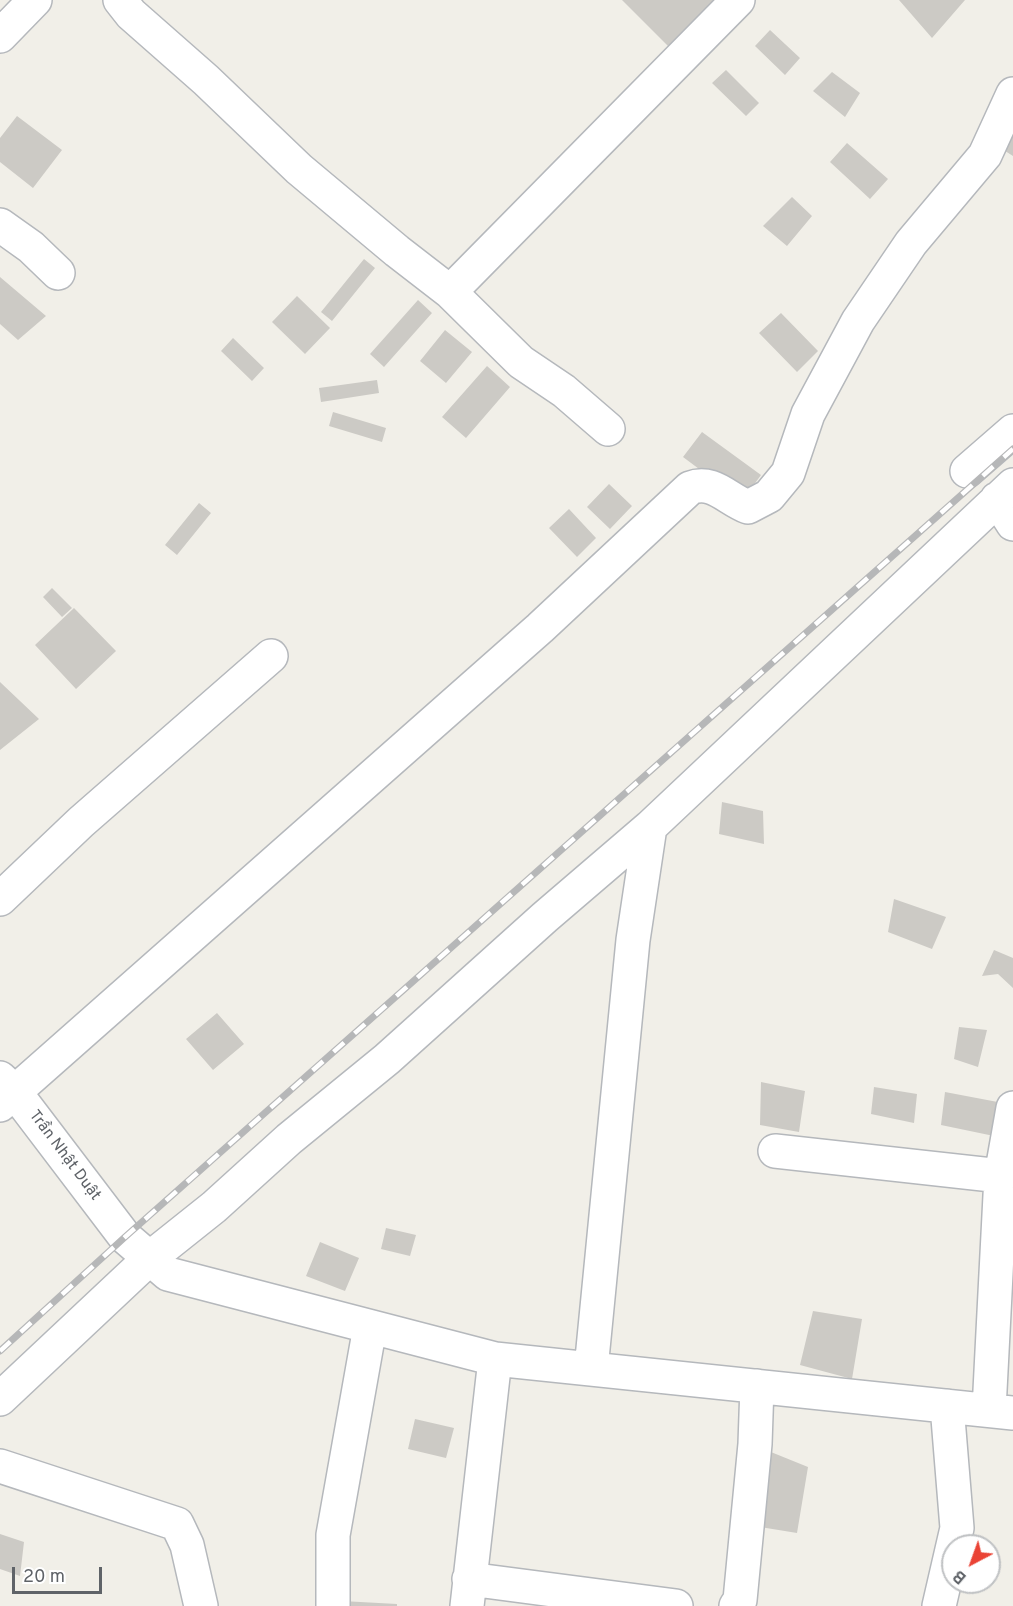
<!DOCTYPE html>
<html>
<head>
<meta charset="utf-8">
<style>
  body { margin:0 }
  #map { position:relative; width:1013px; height:1606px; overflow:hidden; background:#f1efe8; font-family:Overpass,sans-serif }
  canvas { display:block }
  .north { position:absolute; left:941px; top:1534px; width:60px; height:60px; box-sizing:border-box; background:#fff; border:2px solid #bfc1c3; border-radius:50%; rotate:221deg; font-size:16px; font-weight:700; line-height:24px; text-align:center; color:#5f6368 }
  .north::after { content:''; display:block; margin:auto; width:21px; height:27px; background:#ea4335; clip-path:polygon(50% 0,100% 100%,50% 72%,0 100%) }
  .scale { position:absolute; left:12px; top:1567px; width:90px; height:27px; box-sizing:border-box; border:3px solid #5f6368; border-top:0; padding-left:8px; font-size:18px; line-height:21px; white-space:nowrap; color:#5f6368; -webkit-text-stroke:4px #fff; paint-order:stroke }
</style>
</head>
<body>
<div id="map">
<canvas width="1013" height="1606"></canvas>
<div class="north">B</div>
<div class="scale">20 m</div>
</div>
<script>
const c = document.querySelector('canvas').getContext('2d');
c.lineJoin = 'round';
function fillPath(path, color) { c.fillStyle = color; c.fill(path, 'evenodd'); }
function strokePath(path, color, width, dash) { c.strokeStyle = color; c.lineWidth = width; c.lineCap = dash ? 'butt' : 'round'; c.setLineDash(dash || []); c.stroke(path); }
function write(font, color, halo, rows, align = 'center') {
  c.font = font + ' Overpass,sans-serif'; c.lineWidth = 4.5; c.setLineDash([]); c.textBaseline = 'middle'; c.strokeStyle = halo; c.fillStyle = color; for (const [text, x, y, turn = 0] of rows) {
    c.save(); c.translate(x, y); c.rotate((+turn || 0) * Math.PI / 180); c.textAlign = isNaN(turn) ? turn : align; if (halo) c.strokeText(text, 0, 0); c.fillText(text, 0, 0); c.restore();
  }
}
fillPath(new Path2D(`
  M622,0H719L671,49Z
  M899,0H965L932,38Z
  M770,30L800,58L785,75L755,46Z
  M726,70L759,103L746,116L712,83Z
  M832,72L860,93L845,117L813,91Z
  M17,116L62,150L33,188L0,162V138Z
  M1013,131V156L1002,149Z
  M847,143L888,179L870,199L830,162Z
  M792,197L812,216L787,246L763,226Z
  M364,259L375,268L332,321L321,312Z
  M0,277L46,316L18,340L0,324Z
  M297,296L330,328L305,354L272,322Z
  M418,300L432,313L384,367L370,354Z
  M781,313L818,351L797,372L759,333Z
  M445,330L472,352L446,383L420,361Z
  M233,338L264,368L252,381L221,351Z
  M487,366L510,387L466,438L442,417Z
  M377,380L379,393L321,402L319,388Z
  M333,412L386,428L382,442L329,426Z
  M702,432L761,475L742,501L683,457Z
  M609,484L632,506L610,529L587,507Z
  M199,503L211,513L177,555L165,545Z
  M569,509L596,538L577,557L549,528Z
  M52,588L72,608L62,617L43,597Z
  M74,608L116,651L76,689L35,645Z
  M0,682L39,719L0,750Z
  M722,802L763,811L764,844L719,834Z
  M894,899L946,917L932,949L888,932Z
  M994,950L1013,958V988L998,974L982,976Z
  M217,1013L244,1044L213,1070L186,1039Z
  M959,1027L987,1030L978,1067L954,1059Z
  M761,1082L805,1091L799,1132L760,1125Z
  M874,1087L917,1094L914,1123L871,1114Z
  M945,1092L1003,1103L994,1136L941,1125Z
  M386,1228L416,1235L410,1256L381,1249Z
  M320,1242L359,1258L345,1291L306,1276Z
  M813,1311L862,1319L852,1379L800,1365Z
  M415,1419L454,1428L446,1458L408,1449Z
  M761,1448L808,1467L797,1533L754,1526Z
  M0,1534L24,1542L20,1576L0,1569Z
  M342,1601L397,1604V1606H341Z`), '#cccac5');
const minor = new Path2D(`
  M120,0L131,14L206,80L299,169L397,251L450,292L521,362L564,391L608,429
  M0,36L35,0
  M0,225L31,247L58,273
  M450,292L738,0
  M967,471L1013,431
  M997,499L1013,524
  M0,899L81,822L271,656
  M0,1078L14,1091L125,1237L168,1274L495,1359L1013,1413
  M0,1105L540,628L690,488C713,479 727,499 748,507L769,496L788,473L808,414L858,321L911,243L985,155L1013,94
  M775,1151L1001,1176
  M591,1369L633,940L650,827
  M0,1399L150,1258L214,1207L289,1139L387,1059L545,917L650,827L1013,485
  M989,1410L1001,1176L1013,1108
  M0,1466L177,1524L187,1545L201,1606
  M469,1579L676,1606
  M333,1606V1535L370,1327
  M467,1606L495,1359
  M736,1606L740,1600L755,1444L757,1386
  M939,1606L957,1528L947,1406`);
strokePath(minor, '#b5b8bc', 36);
strokePath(minor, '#fff', 33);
const rail = new Path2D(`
  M0,1351L125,1237L1013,449`);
strokePath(rail, '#b6b7b8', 7);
strokePath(rail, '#fff', 4.5, [14]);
write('16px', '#5f6368', '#fff', [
  ["Trần Nhật Duật",64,1156,53]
]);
</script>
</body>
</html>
